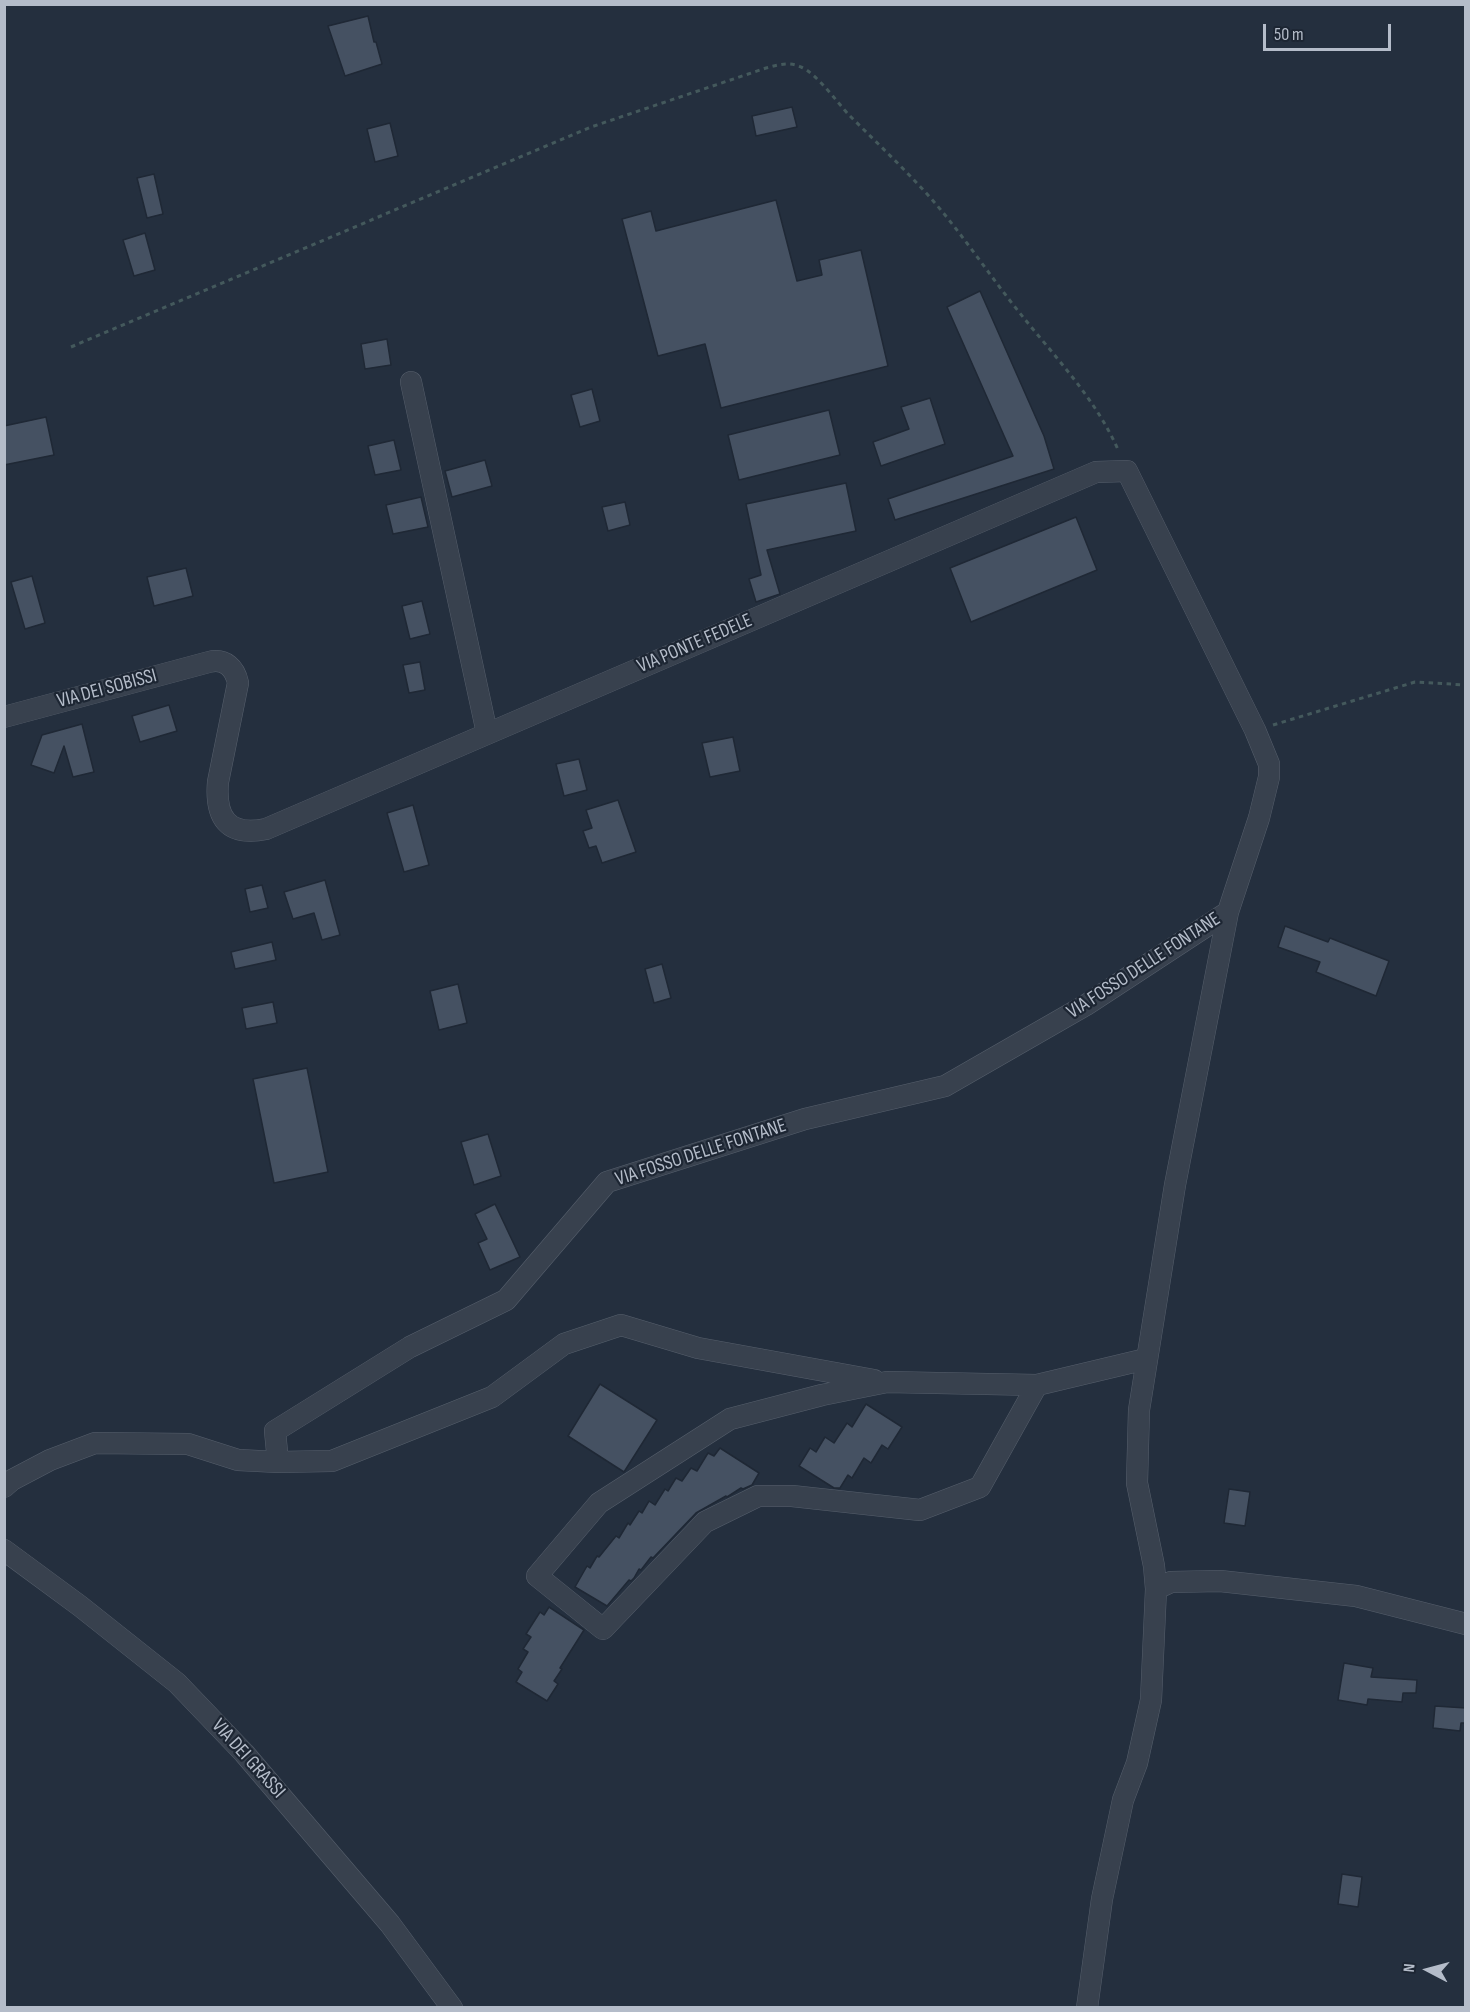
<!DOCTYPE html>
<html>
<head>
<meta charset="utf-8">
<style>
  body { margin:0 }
  #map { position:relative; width:1470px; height:2012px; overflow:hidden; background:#242f3e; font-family:"Sofia Sans Condensed",sans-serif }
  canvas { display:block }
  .frame { position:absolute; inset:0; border:6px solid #b4bcc9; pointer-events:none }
  .north { position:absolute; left:1398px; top:1940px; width:60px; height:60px; -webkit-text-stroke:4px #1d2633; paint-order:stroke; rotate:276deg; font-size:16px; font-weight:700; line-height:24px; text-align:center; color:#b4bcc9 }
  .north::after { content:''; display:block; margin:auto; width:21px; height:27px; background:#b4bcc9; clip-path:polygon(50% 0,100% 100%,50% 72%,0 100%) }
  .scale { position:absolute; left:1263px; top:24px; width:128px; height:27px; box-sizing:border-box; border:3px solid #b4bcc9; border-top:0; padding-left:8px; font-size:18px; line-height:21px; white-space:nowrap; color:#b4bcc9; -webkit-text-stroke:4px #1d2633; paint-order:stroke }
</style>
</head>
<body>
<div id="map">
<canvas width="1470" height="2012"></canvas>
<div class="frame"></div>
<div class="north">N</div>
<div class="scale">50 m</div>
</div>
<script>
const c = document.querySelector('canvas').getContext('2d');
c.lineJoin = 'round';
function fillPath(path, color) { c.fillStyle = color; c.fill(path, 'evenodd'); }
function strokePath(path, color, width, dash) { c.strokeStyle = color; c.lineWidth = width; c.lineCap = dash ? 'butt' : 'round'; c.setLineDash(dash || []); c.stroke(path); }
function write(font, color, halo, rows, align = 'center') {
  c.font = font + ' "Sofia Sans Condensed",sans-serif'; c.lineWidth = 4.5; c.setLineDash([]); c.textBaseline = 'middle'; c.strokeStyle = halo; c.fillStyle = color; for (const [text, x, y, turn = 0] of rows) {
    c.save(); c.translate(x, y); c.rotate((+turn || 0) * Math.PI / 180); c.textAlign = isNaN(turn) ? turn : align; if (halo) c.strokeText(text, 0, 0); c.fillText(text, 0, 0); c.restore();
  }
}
const building = new Path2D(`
  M368,16L374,42H376L382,64L345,76L328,26Z
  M792,107L797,127L756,136L752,116Z
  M390,123L398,156L375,162L367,129Z
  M154,174L163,214L147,218L137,178Z
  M776,200L797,281L822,275L819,260L861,250L888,366L721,408L705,344L658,356L622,219L651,211L656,231Z
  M145,233L155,270L134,276L123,240Z
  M980,291L1044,436L1054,469L895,520L888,499L1013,456L947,307Z
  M387,339L391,365L365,369L361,344Z
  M592,389L600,421L580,427L571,395Z
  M930,398L945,444L881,466L873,442L909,429L901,407Z
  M829,410L840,455L739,480L728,435Z
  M46,417L54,455L4,465V426Z
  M394,440L401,470L375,475L368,446Z
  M485,460L492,486L452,497L445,471Z
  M846,483L856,531L767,550L780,594L756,602L749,579L761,575L746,504Z
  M421,497L428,527L393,534L386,505Z
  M625,502L630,525L608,531L602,507Z
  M1076,517L1097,570L971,622L950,568Z
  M186,568L193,596L154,606L147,577Z
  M32,576L45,623L25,629L11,582Z
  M422,601L430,634L410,639L402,606Z
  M420,662L425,690L409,693L403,665Z
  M169,705L177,731L140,742L132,716Z
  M82,724L94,772L73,777L64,746L54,773L31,765L42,735Z
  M733,737L740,771L710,777L702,743Z
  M579,759L587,790L564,796L556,764Z
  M618,800L636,852L602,863L596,846L589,848L583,831L592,828L586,810Z
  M413,805L429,865L404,872L387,813Z
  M325,880L340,935L322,940L314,913L293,919L284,892Z
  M262,885L268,908L250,912L245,889Z
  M1285,926L1328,942L1330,938L1389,961L1376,996L1316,972L1320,962L1278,947Z
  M272,942L276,960L235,969L231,952Z
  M662,964L671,998L654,1003L645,969Z
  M458,984L467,1023L439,1030L430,991Z
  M273,1002L277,1023L246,1029L242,1008Z
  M307,1068L328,1172L274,1183L253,1079Z
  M488,1134L501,1176L474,1185L461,1142Z
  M495,1204L520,1257L490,1270L478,1243L487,1239L475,1214Z
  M600,1384L657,1420L624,1472L568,1436Z
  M866,1404L902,1427L888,1449L882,1445L871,1463L864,1458L852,1478L848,1475L840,1488H834L799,1466L810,1448L816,1452L825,1437L834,1443L847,1423L852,1427Z
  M720,1448L759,1473L752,1485L743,1489L741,1488L727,1497L726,1496L696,1513L653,1558L651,1557L641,1570L639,1569L634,1578L631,1581L629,1580L607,1606L575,1587L587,1566L590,1568L597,1556L599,1557L616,1536L619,1538L628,1523L630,1525L639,1511L642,1513L649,1501L655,1505L665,1489L668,1491L676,1478L682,1481L691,1468L697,1471L708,1453L714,1456Z
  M1229,1489L1250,1492L1245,1526L1224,1523Z
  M549,1607L584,1630L560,1668L562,1669L554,1681L558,1684L547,1701L516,1682L522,1672L518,1669L528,1652L523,1649L531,1637L526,1634L540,1612L544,1615Z
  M1344,1663L1373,1668L1371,1677L1417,1680L1416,1693H1403L1402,1702L1368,1699L1367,1705L1338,1700Z
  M1435,1706L1466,1708V1723H1461L1460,1731L1433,1728Z
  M1342,1874L1362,1877L1358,1907L1338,1904Z`);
fillPath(building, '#455162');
strokePath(building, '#1f2835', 1.5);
const minor = new Path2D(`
  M411,382L487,733
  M4,717L209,662C225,658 235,668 238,683L218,782C215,817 227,837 266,829L1096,472L1127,471L1255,730L1269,764V777L1259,818L1228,912L1175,1185L1139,1410L1137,1483L1154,1566L1156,1589L1151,1700L1137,1763L1123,1800L1102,1899L1087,2008
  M1037,1385L980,1487L920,1510L792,1496H758L705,1522L603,1629L537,1576L599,1503L730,1419L822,1395L887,1382L1037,1385L1146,1359
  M278,1462L332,1461L492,1397L564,1344L621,1325L698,1348L874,1380
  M4,1487L12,1480L50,1460L95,1443L188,1444L238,1460L278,1462L275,1431L410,1347L506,1300L607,1182L805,1119L945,1086L1086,1005L1228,912
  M4,1550L80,1606L177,1683L244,1753L390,1924L452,2008
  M1156,1589L1171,1582L1220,1581L1356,1596L1466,1624`);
strokePath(minor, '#565f6c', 22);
strokePath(new Path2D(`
  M71,347L591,127L766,68C778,65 789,61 801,67C816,73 837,102 849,115C878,144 908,172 935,203C965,238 990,276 1019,312C1054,356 1097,400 1119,452
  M1273,725L1415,682L1466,685`), '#44595c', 3, [4.5, 4.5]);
strokePath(minor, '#38414e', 21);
write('20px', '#b4bcc9', '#1d2633', [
  ["VIA PONTE FEDELE",695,644,-23],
  ["VIA DEI SOBISSI",107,689,-15],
  ["VIA FOSSO DELLE FONTANE",1144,966,-33],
  ["VIA FOSSO DELLE FONTANE",701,1153,-18],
  ["VIA DEI GRASSI",248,1759,48]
]);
</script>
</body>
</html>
